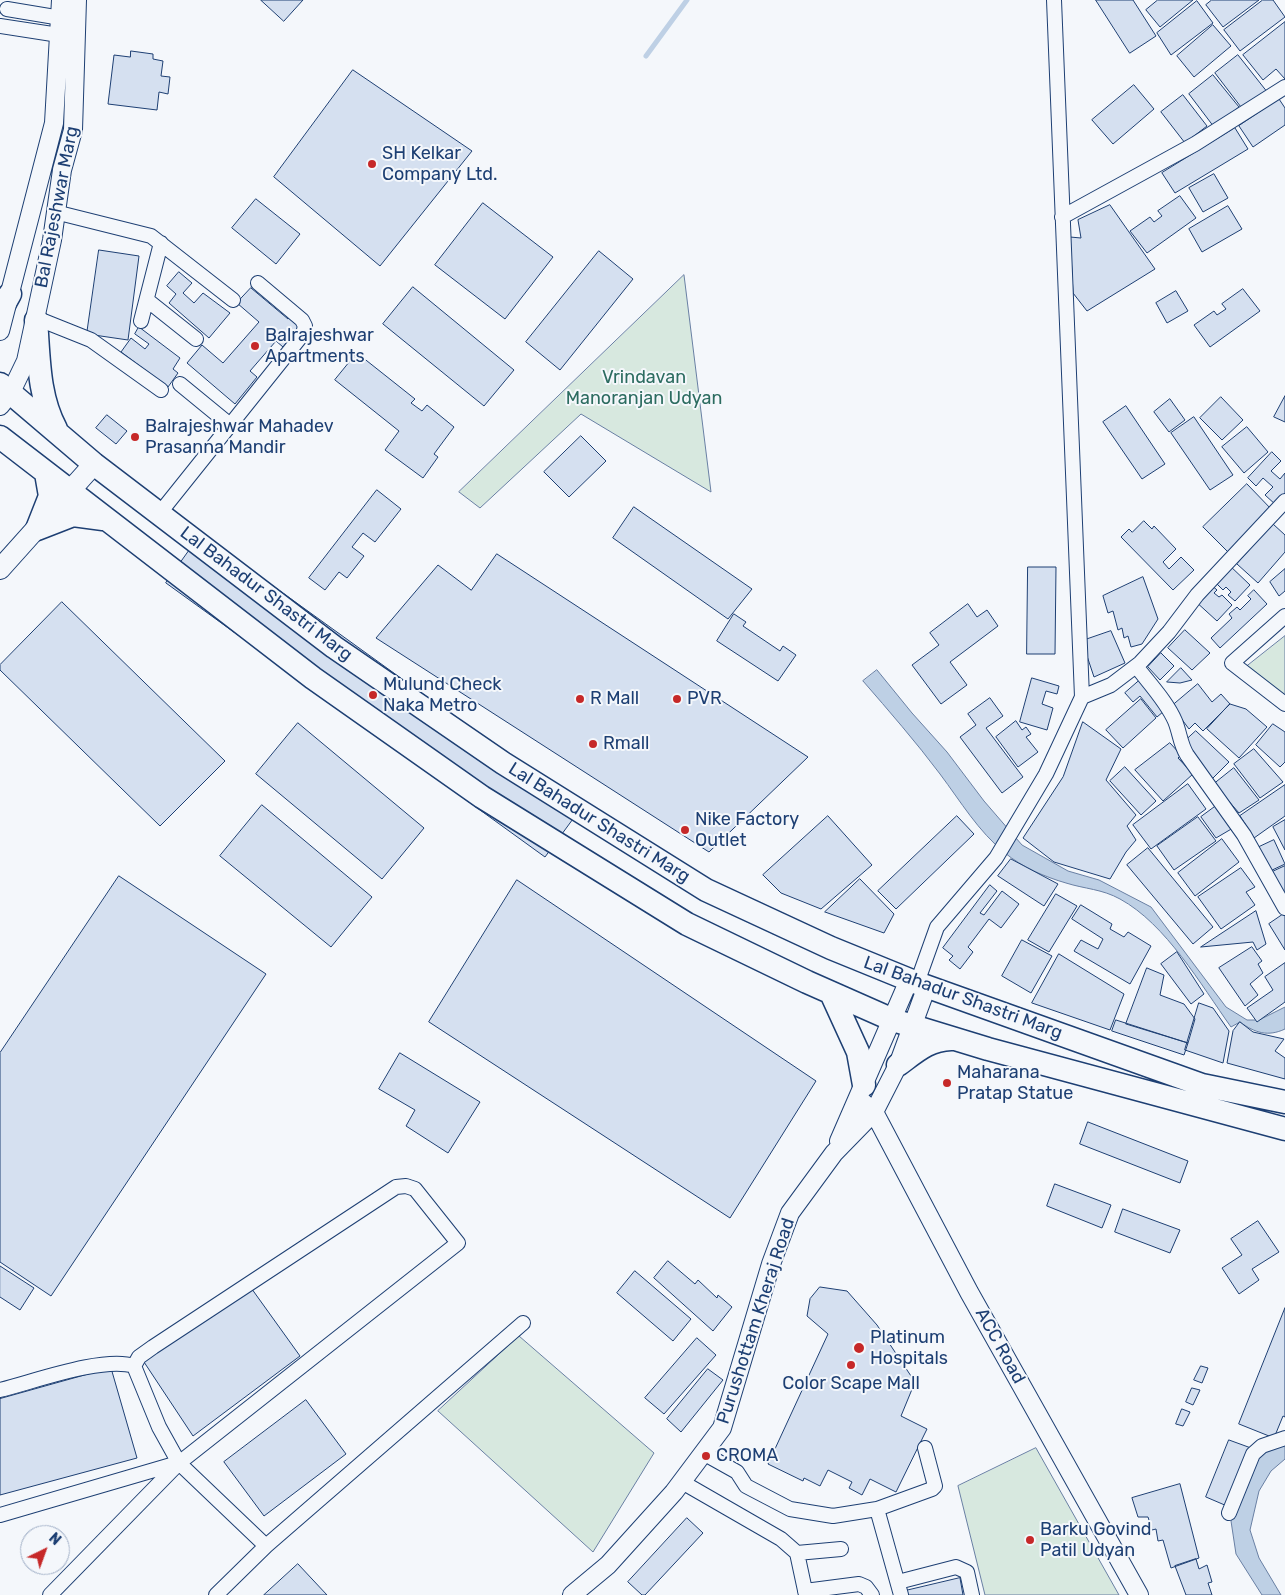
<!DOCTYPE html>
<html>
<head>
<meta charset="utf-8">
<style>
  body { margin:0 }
  #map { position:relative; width:1285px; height:1595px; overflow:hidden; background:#f4f7fb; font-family:Rubik,sans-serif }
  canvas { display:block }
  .north { position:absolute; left:20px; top:1525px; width:50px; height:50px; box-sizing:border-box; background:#f4f7fb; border:1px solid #9eadc5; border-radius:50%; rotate:42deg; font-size:14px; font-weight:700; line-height:20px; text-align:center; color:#1d3f73 }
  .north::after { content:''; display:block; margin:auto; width:18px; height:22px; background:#c62828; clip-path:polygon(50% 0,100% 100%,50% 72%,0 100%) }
</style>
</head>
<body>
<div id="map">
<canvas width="1285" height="1595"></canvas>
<div class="north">N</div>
</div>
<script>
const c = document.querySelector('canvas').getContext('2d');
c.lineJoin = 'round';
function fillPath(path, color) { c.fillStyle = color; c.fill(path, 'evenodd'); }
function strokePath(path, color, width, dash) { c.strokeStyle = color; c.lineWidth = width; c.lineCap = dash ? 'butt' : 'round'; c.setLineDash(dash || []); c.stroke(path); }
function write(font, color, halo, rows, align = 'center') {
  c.font = font + ' Rubik,sans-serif'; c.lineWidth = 4; c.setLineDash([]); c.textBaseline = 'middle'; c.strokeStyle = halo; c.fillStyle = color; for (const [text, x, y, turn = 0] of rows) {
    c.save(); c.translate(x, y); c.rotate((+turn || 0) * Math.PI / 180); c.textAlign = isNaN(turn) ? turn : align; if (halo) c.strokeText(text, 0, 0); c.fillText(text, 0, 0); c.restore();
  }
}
const green = new Path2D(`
  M684,275L711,492L581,414L480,508L459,492Z
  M1285,636V698L1246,667Z
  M519,1336L654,1453L593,1552L438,1411Z
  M1036,1448L1119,1595H985L958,1486Z`);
fillPath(green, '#d7e8df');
strokePath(green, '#687fa3', 1);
const water = new Path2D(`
  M877,670L912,713L947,752L984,801L1022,845L1068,871L1099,880L1151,907L1226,1007L1247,1020H1259L1285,1007V1029C1268,1037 1255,1033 1240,1022L1231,1027C1201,985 1166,924 1120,899C1102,889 1085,889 1066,883C1045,877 1022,867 1005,853C978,831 961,802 940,774C916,742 889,711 863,681Z
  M1285,1445V1459L1271,1471L1259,1491L1250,1530L1259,1558L1281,1595H1262L1236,1554L1231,1521L1255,1457L1269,1446Z`);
fillPath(water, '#bed0e5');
strokePath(water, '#687fa3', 1);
strokePath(new Path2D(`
  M646,56L687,0`), '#bed0e5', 5);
const building = new Path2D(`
  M261,0H303L284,21Z
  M1096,0H1133L1156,36L1130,53Z
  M1158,0H1193L1160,27L1146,10Z
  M1212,0H1259L1223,27L1206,5Z
  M1263,0H1273L1285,17L1240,51L1224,30Z
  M1197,1L1213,23L1171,55L1157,33Z
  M1285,22V79L1276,69L1263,80L1243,55Z
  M1213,25L1231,46L1194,77L1177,56Z
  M131,51L153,54V59L163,61L161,76L170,77L168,94L159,92L157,110L108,104L114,55L130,57Z
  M1238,55L1268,93L1244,111L1215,73Z
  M353,70L472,151L380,266L274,177Z
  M1213,75L1239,107L1214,127L1189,94Z
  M1134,85L1154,109L1113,144L1092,120Z
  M1183,95L1207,126L1185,143L1161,112Z
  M1279,99L1285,108V125L1253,147L1239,126Z
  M1235,128L1248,149L1175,193L1162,173Z
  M1214,174L1228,198L1203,212L1189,188Z
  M1180,196L1196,218L1147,253L1130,231L1150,217L1154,222L1162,216L1158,211Z
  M256,199L300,234L276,264L232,228Z
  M483,203L553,257L505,319L435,265Z
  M1110,205L1155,269L1087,311L1073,293L1070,237L1081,238L1078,220Z
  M1228,206L1242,229L1202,252L1189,229Z
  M99,250L139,256L128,340L87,334Z
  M599,251L633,279L560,370L526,342Z
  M179,272L192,283L183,293L194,303L203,293L230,313L209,338L169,303L176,294L167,286Z
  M413,287L514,370L484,406L383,324Z
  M251,288L288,319L290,317L300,326L283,347L276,341L250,371L257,377L235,404L187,363L202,345L223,363L259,322L237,303Z
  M1243,289L1260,311L1210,347L1194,325L1214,311L1217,315L1226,309L1222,304Z
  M1176,291L1188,311L1167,323L1156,303Z
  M139,327L180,358L173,369L178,373L168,387L121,352L131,338L145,349L149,344L135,334Z
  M357,353L415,399L411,403L422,411L427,405L454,427L434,454L438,457L423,478L385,450L399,431L335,380Z
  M1285,396V422L1274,417Z
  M1221,397L1243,420L1222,440L1200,418Z
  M1170,399L1185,420L1169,432L1154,412Z
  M1126,406L1165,464L1142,479L1103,422Z
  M107,415L127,431L116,444L96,428Z
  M1194,417L1233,475L1210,490L1171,433Z
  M1247,427L1268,452L1244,473L1222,447Z
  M581,436L606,461L569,497L544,472Z
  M1272,452L1281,461L1271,471L1280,479L1285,473V495L1276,505L1265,495L1273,487L1263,478L1256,486L1248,478Z
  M1247,484L1273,511L1230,554L1203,527Z
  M377,490L401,509L375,542L363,533L352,547L364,556L347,578L339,572L325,590L309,578Z
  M634,507L752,589L728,619L613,538Z
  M1144,521L1152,529L1154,526L1176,549L1163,562L1169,569L1181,557L1194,570L1173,590L1121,537L1129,529L1132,532Z
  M1273,524L1285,535V552L1258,583L1237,564Z
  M201,534L581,808L545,857L166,583Z
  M497,554L808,757L709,852L376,638L438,565L471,590Z
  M1228,564L1250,585L1235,601L1228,595L1231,592L1226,587L1223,590L1213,580Z
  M1028,567H1056L1055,654H1027Z
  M1285,569V591L1279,596L1270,582Z
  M1143,577L1158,619L1142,644L1131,647L1128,636L1124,638L1122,628L1118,630L1113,611L1108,613L1103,596Z
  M1210,584L1217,590L1214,593L1219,597L1222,595L1232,605L1217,621L1194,600Z
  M1254,590L1267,604L1220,648L1211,638L1232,618L1229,614L1237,607L1240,610L1251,599L1248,596Z
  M62,602L225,761L160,826L0,670V665Z
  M968,604L977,617L987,610L998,626L950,662L967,685L941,704L912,665L939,645L930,633Z
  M734,614L746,622L743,626L780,651L783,646L796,655L778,681L717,641Z
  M1185,630L1210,653L1192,670L1168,648Z
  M1111,631L1125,663L1094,677L1082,641Z
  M1161,653L1174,666L1160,680L1148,667Z
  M1181,668L1192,680L1180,683L1167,682Z
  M1032,678L1059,686L1057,694L1046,691L1042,704L1053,708L1047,730L1020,722Z
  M1140,680L1164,711L1157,717L1140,696L1133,702L1125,693Z
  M1198,684L1212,702L1221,694L1230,704L1203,731L1195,723L1189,729L1172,706Z
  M990,698L1003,716L986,728L1023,777L1002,793L960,737L976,725L968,714Z
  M1141,699L1156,718L1123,748L1106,730Z
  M1230,704L1246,709L1267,727L1239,758L1207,729Z
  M1016,721L1022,730L1026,727L1031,734L1026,737L1038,752L1018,767L996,737Z
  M1083,722L1121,749L1106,780L1136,815L1127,826L1136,840L1126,852L1110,879L1054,862L1023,838L1063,777Z
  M298,723L424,828L382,879L256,774Z
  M1273,724L1285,732V762L1280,767L1256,745Z
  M1196,731L1229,762L1211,780L1185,741Z
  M1170,743L1181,755L1178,758L1193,774L1163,801L1135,770Z
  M1254,749L1283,782L1260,798L1234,764Z
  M1125,767L1156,801L1141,815L1110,781Z
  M1234,768L1259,800L1239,813L1214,784Z
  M1188,784L1206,809L1151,849L1133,825Z
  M1285,785V816L1254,838L1240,816Z
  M262,805L372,897L331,947L220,856Z
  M1216,806L1233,828L1216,838L1201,817Z
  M828,816L872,865L821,909L781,893L763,875Z
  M957,816L974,834L896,909L878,891Z
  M1198,817L1216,841L1174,870L1157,846Z
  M1285,820V850L1273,827Z
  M1222,839L1239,862L1195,896L1178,873Z
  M1274,840L1285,864L1268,872L1257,848Z
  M1148,848L1213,927L1193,944L1127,865Z
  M1011,859L1058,884L1044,906L998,876Z
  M1285,866V895L1270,873Z
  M1241,868L1255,887L1246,892L1255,905L1221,929L1198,897Z
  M119,876L266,974L51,1296L0,1262V1053Z
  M860,879L894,914L884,933L825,912Z
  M517,880L816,1081L730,1218L429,1022Z
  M990,885L997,891L980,913L984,915L1002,891L1019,904L1001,928L989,919L968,947L973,952L960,969L949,960L953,956L943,948Z
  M1056,894L1077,906L1049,952L1028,940Z
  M1081,905L1112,924L1110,929L1124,937L1128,932L1151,946L1130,984L1074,951L1081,940L1098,949L1103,939L1072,919Z
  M1256,911L1266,944L1257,950L1253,942L1201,947Z
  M1285,913V950L1269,924Z
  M1022,940L1052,956L1031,993L1002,976Z
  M1252,947L1262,961L1258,964L1263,973L1250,984L1258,995L1245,1006L1219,968Z
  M1177,952L1204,994L1191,1004L1161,964Z
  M1059,954L1124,994L1110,1030L1032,1003Z
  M1285,963V1002L1257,1022L1247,1008L1273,990L1265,977Z
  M1147,968L1164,975L1160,995L1184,1004L1195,1019L1188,1043L1126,1024Z
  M1199,1003L1213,1008L1229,1031L1223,1063L1185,1050Z
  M1116,1020L1188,1043L1184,1055L1112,1031Z
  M1240,1022L1253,1032L1284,1039L1275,1051L1285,1058V1079L1227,1063L1233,1031Z
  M400,1053L480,1102L448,1153L406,1126L415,1110L379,1089Z
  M1088,1122L1188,1161L1180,1183L1080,1144Z
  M1055,1184L1111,1205L1102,1228L1047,1206Z
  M1123,1209L1180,1230L1170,1253L1115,1232Z
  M1258,1221L1279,1252L1252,1269L1259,1280L1239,1294L1222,1268L1242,1255L1231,1239Z
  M668,1261L695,1284L698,1280L717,1298L718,1295L732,1307L713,1331L654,1278Z
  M0,1266L34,1288L20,1310L0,1297Z
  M635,1271L691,1319L673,1341L617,1293Z
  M249,1285L300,1356L193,1436L144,1362Z
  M820,1287L847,1291L877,1325L915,1382L901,1416L927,1429L896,1492L870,1479L862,1495L849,1488L852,1482L828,1470L820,1486L804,1478L803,1481L768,1464L828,1334L807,1316L810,1299Z
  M1285,1308V1417L1283,1416L1274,1438L1239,1424Z
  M697,1338L716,1355L664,1414L645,1398Z
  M1201,1366L1208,1368L1202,1383L1194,1380Z
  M111,1368L137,1458L0,1495V1399Z
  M708,1369L723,1380L681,1432L667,1419Z
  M1192,1388L1200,1390L1193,1405L1186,1402Z
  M306,1400L346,1454L264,1516L224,1462Z
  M1182,1409L1190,1412L1183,1426L1176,1424Z
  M1229,1440L1251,1448L1227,1506L1206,1497Z
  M1180,1484L1199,1558L1171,1568L1163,1540L1158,1541L1156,1529L1152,1530L1148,1517H1138L1132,1498Z
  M687,1518L703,1533L645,1595H642L628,1582Z
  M1196,1559L1199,1569L1207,1565L1212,1582L1208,1583L1212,1595H1186L1175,1566Z
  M298,1564L327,1595H264Z
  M960,1578L963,1595H906L905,1591Z`);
fillPath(building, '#d5e0f0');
strokePath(building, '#1d3f73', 1);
const minor = new Path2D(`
  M7,9L61,18
  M0,26L59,35
  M55,212L151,236L233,300
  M1062,217L1195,144L1285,87
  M147,300L196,339
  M36,318L91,340L161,390
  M141,321L161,243
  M180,384L230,425
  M159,514L303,334L305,326L302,320L258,283
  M1285,616L1232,663L1285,704
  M1136,666C1149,683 1167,702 1175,721C1180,733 1180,744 1187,755L1244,835L1285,908
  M1082,697L1111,685L1140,663L1169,632L1197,595L1285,501
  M917,983L937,927L996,858L1046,774L1082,697L1054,0
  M0,1390C33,1382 103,1356 134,1366
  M703,1453L737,1472L746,1486L790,1509L833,1516L877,1509L901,1595
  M682,1482L781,1539L797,1553L806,1595
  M877,1509L932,1489L935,1486L925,1448
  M1229,1513L1253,1454L1262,1446L1285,1438
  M0,1515L178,1463
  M266,1546L523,1323
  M797,1553L841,1549
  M898,1582L956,1567L967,1572L972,1595
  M805,1591L859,1584L866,1587L872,1595
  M50,1595L179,1463L458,1243L415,1189L406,1186L396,1187L153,1347L139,1357L134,1366L159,1427L179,1463L266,1546L216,1595`);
const tertiary = new Path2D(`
  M0,331L54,123L61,0
  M0,406L11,392L26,361L52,240L62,170L73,130L77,0
  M859,1099L874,1112L969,1292L1139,1595
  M839,1141L909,980
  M572,1595L608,1565L674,1492L722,1428L771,1264L790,1213L834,1153L874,1112L898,1065L927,986`);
const secondary = new Path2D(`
  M0,569L94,464`);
const primary = new Path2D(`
  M0,312L10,294
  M36,320C39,357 38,396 56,429
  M0,384L94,464L334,647L503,763L706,890L831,948L917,983L1202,1085L1285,1102
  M0,437L313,678L482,797L687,924L807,982L893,1020L988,1049L1285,1129
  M37,529L73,515L103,519
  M37,529L50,496L46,473
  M831,993L858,1052L864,1085
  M898,1065C917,1051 928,1040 951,1039`);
strokePath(minor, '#1d3f73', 16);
strokePath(tertiary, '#1d3f73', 20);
strokePath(secondary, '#1d3f73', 22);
strokePath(primary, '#1d3f73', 25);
strokePath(minor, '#f4f7fb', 14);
strokePath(tertiary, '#f4f7fb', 18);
strokePath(secondary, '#f4f7fb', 20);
strokePath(primary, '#f4f7fb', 22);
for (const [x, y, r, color] of [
  [372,164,5,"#c62828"],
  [255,346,5,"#c62828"],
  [135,437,5,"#c62828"],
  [373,695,5,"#c62828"],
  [580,699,5,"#c62828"],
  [677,699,5,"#c62828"],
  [593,744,5,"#c62828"],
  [685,830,5,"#c62828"],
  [947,1083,5,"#c62828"],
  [859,1348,6,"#c62828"],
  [851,1365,5,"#c62828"],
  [706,1456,5,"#c62828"],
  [1030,1540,5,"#c62828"]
]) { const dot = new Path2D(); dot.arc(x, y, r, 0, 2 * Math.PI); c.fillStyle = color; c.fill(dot); strokePath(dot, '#f4f7fb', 2); }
write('18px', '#1d3f73', '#f4f7fb', [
  ["SH Kelkar",382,154],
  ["Company Ltd.",382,175],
  ["Balrajeshwar",265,336],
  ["Apartments",265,357],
  ["Balrajeshwar Mahadev",145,427],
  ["Prasanna Mandir",145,448],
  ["Mulund Check",383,685],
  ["Naka Metro",383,706],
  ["R Mall",590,699],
  ["PVR",687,699],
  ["Rmall",603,744],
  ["Nike Factory",695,820],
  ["Outlet",695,841],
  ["Maharana",957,1073],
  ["Pratap Statue",957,1094],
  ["Platinum",870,1338],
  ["Hospitals",870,1359],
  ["Color Scape Mall",851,1384,"center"],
  ["CROMA",716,1456],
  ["Barku Govind",1040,1530],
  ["Patil Udyan",1040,1551]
], 'left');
write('18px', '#1d3f73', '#f4f7fb', [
  ["Bal Rajeshwar Marg",57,207,-79],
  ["Lal Bahadur Shastri Marg",266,594,37],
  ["Lal Bahadur Shastri Marg",599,823,32],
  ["Lal Bahadur Shastri Marg",963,998,20],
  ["Purushottam Kheraj Road",756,1321,-72],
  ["ACC Road",1000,1346,61]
]);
write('18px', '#2c6c60', '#f4f7fb', [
  ["Vrindavan",644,378],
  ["Manoranjan Udyan",644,399]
]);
</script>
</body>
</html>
